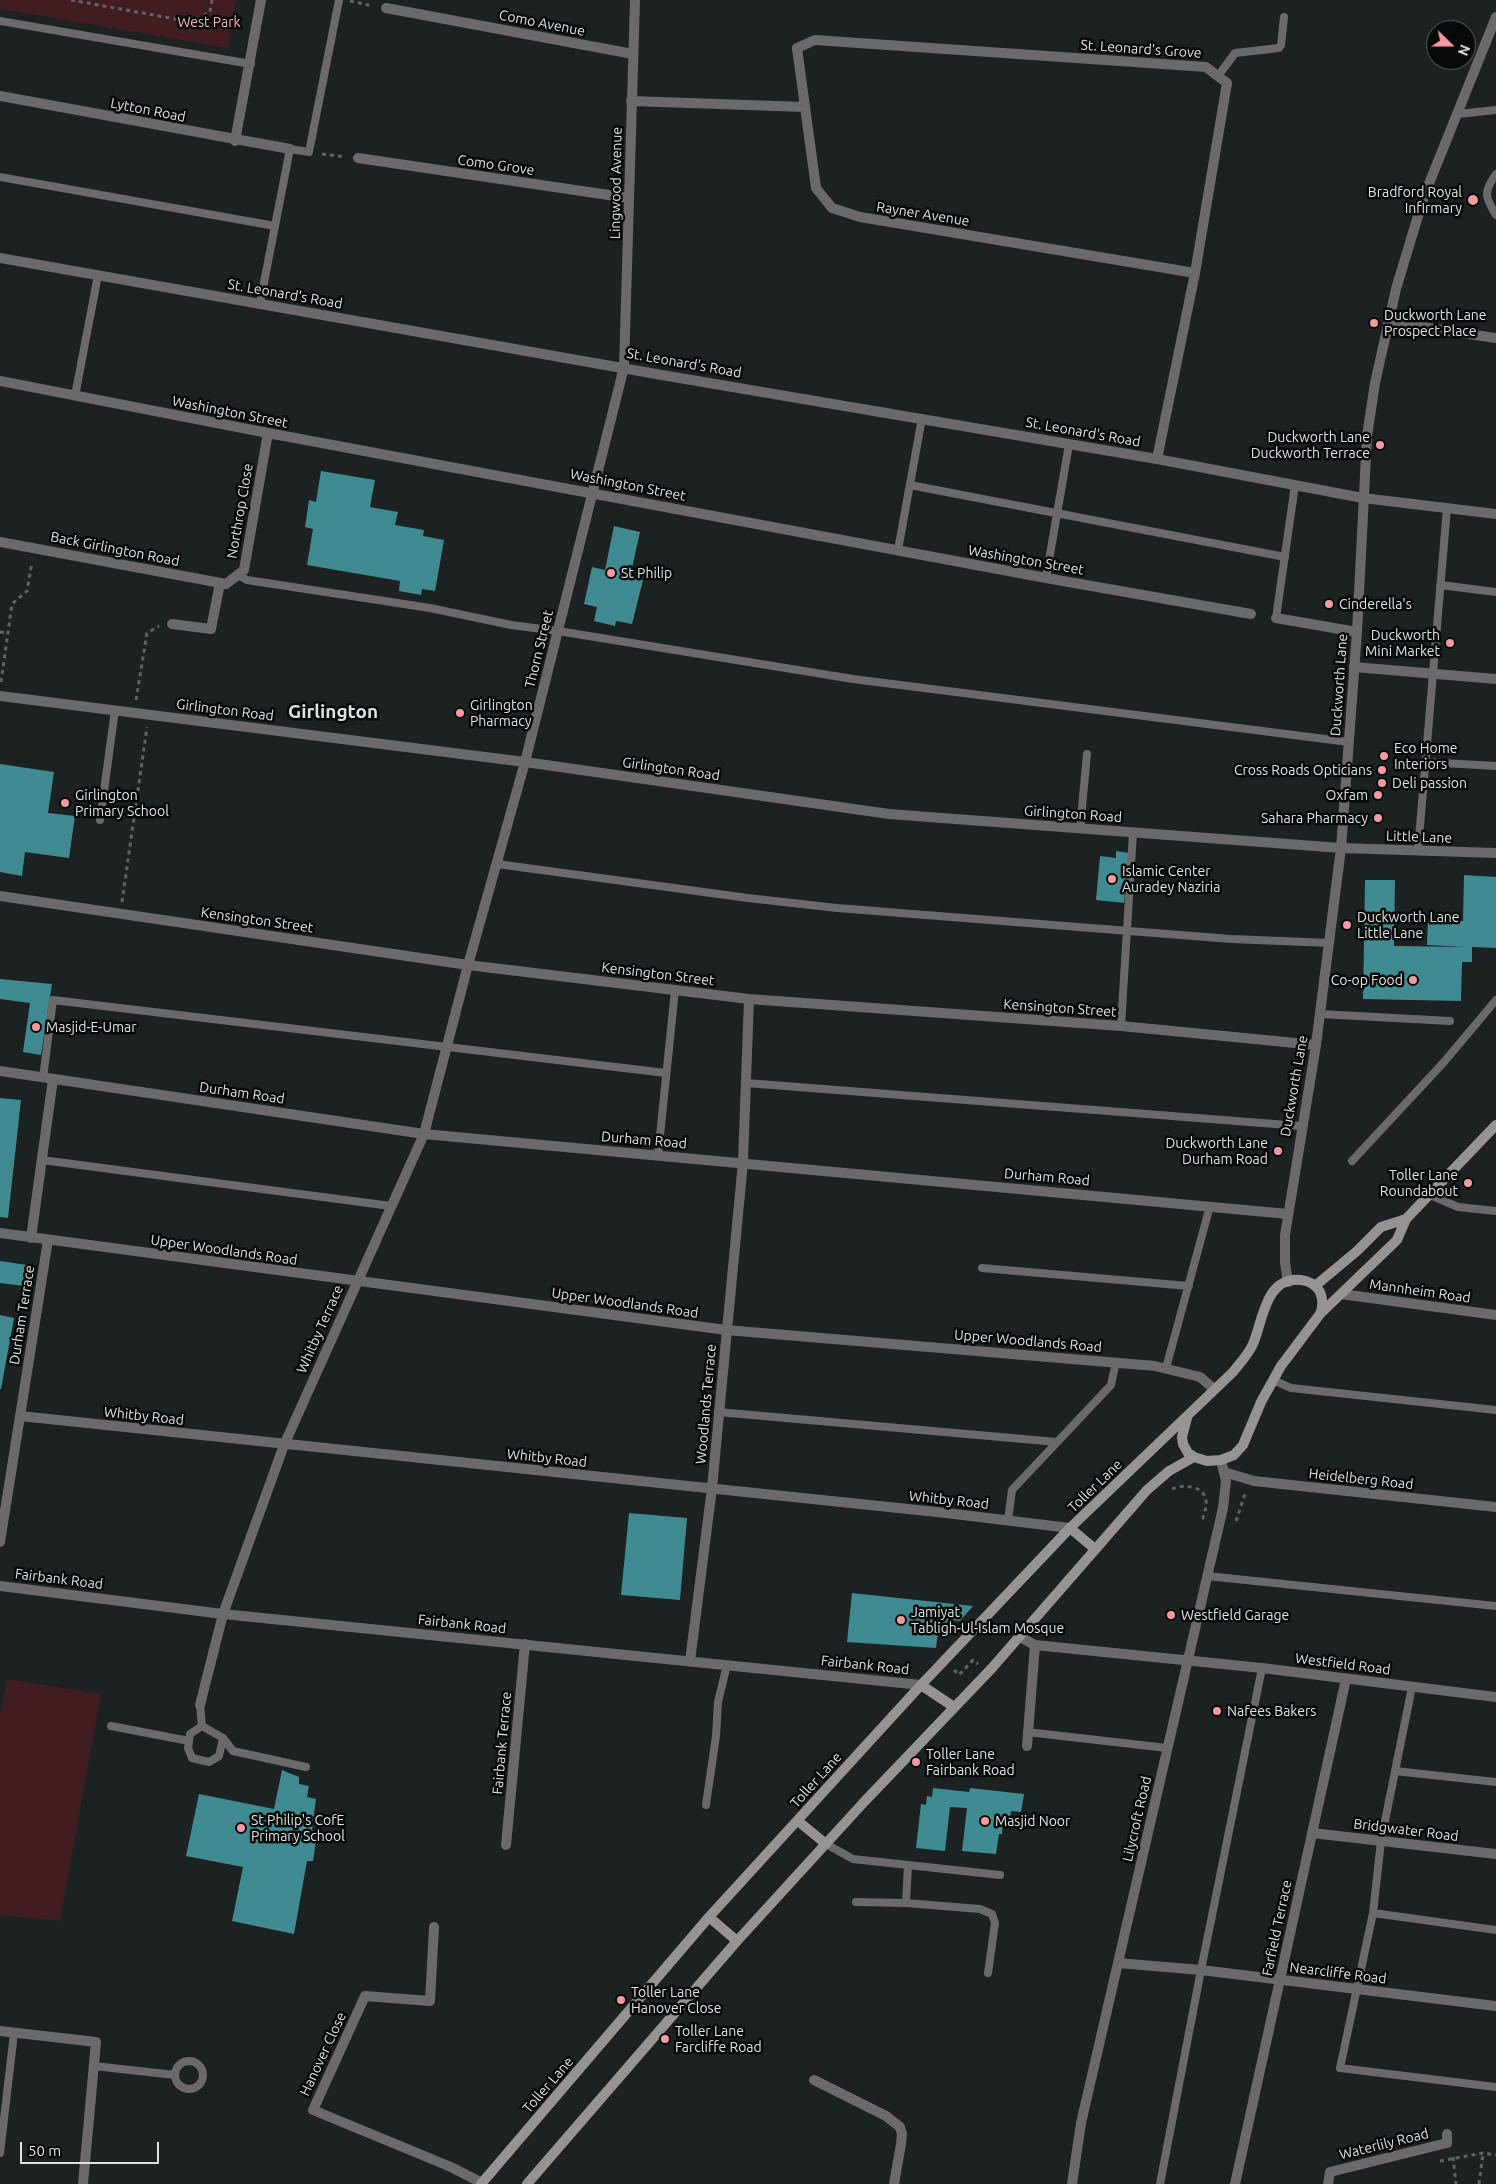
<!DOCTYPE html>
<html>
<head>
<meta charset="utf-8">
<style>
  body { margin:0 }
  #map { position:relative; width:1496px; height:2184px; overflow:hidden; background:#1c2121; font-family:Ubuntu,sans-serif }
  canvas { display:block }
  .north { position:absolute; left:1426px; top:20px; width:50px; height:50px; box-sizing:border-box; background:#080a0a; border:1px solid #5e6060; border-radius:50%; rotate:112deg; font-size:14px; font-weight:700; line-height:20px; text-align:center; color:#dee1e1 }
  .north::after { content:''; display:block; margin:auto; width:18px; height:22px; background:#f49aa1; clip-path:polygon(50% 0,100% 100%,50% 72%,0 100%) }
  .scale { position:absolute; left:20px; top:2142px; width:139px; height:22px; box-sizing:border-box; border:2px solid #dee1e1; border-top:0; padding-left:6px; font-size:15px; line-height:18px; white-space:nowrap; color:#dee1e1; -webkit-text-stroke:4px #080a0a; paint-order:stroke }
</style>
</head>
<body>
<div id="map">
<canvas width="1496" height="2184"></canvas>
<div class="north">N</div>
<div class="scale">50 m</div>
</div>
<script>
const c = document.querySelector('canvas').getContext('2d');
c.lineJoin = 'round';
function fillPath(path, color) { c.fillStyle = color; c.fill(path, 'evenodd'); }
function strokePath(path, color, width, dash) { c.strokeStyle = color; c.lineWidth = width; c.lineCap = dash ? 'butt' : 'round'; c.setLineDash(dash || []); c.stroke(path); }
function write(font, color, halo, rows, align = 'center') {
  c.font = font + ' Ubuntu,sans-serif'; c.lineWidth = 5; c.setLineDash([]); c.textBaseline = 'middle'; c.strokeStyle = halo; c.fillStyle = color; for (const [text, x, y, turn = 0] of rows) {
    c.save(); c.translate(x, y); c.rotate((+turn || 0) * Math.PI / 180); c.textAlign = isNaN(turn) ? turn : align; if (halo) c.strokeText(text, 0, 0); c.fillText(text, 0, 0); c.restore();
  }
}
fillPath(new Path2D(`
  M0,0H236L228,48L0,9Z
  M7,1679L101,1694L60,1921L0,1915V1715Z`), '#411d21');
fillPath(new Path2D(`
  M321,471L375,480L370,507L398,512L395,525L424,530L423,536L444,540L435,591L422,589L421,595L399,591L400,581L307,565L313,529L305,527L309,500L316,502Z
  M614,526L640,532L630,577L643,580L632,624L616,621L615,626L594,621L597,607L584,604L592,567L605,570Z
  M0,764L54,772L48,813L75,816L69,858L25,852L22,876L0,872Z
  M1116,851L1129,853L1124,903L1096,900L1100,856L1116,858Z
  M1464,875L1496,877V948L1472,947V962H1462L1461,1001L1363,999L1365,880H1395L1394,946L1467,947L1427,945L1428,919L1463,921Z
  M0,979L52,984L41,1055L23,1052L30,1003L0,999Z
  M0,1098L21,1100L8,1218L0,1217Z
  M0,1261L27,1265L24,1286L0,1283Z
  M0,1315L14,1318L1,1389H0Z
  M629,1513L687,1518L680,1600L621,1595Z
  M852,1593L973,1606L960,1621L952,1620L951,1627L939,1625L936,1648L847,1642Z
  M282,1770L299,1777V1784L309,1786L307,1797L316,1799L312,1830L317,1834L313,1861H307L294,1934L232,1921L243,1867L186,1856L199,1794L274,1809Z
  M933,1788L969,1792L970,1788L1024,1794L1021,1812L1011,1811L1010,1821H1003L1002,1834H999L996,1854L962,1851L967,1808L950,1807L945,1851L916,1848L921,1804L926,1805L927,1796L932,1797Z`), '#408b92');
strokePath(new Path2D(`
  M71,0L192,22L210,12L212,0
  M350,1L373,6
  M322,154L345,157
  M0,632L7,633
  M1,682L12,604L27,591L32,562
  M136,700L147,633L159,626
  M122,902L147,727
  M1172,1489C1183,1484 1204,1485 1206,1501C1207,1507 1204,1513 1203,1518L1208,1519
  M1236,1521L1246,1491
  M954,1670L959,1675L973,1660L978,1664
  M1453,2157L1456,2184
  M1440,2161L1483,2153L1496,2155
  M1479,2184L1483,2153`), '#5e6262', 3, [4, 4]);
strokePath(new Path2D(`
  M0,21L251,64
  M1218,76L1235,53L1279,48L1281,45L1284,17
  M1458,114L1496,110
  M1496,174C1483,192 1485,197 1496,215
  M0,177L275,226
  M260,303L290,149L309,152L339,0
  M75,396L98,275
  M910,485L1285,557
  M898,550L922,418
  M238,575L247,580L430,608L511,625L558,631L853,679L1349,742
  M1046,578L1069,444
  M1440,585L1496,592
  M1276,618L1295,485
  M1425,762L1496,766
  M100,820L115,710
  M1080,829L1087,754
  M1418,850L1447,508
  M497,864L748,898L837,908L1231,939L1330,943
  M1320,1014L1450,1021
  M1121,1026L1133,833
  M43,1078L53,1000L666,1073
  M746,1083L1301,1126
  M658,1155L675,990
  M42,1160L391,1206
  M1352,1161L1444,1062L1496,1000
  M1430,1195L1458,1207L1496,1211
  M982,1268L1189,1286
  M1166,1368L1210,1206
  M1273,1380L1291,1388L1496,1410
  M718,1412L1057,1442
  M1008,1520L1012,1490L1111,1385L1116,1362
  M1207,1576L1496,1606
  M1412,1687L1381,1841L1373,1913L1340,2068L1496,2087
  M200,1705L202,1726L223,1738L233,1751L306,1767
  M111,1726L189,1741
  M202,1726L190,1734L188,1748L192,1758L209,1762L219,1756L223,1738
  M1027,1732L1167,1748
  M1395,1771L1496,1782
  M706,1805L716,1736L718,1702L727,1665
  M826,1844L853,1859L1000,1875
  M908,1865L906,1903L980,1909L992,1914L995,1923L988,1973
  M856,1902L906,1903
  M1373,1913L1496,1930
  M175 2075a14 14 0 1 1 28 0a14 14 0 1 1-28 0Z
  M94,2066L175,2075
  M0,2153L14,2033
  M1160,2184L1201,1970L1262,1668`), '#6b6969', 8);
strokePath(new Path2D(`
  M386,8L633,54
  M0,96L290,149
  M631,101L805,107
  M235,141L261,0
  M358,158L629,198
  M0,258L656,374L1157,459L1363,498L1496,514
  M1389,322L1496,338
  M0,381L268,433L1046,578L1251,614
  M1157,459L1195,273L1227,83L1206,67L815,40L797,48L816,188L832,208L860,217L1195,273
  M0,542L226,584L244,570L268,433
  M1276,618L1357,632
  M172,624L211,629L220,583
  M1354,667L1496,679
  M0,696L525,762L889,814L1341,848L1496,853
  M0,896L468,965L749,999L1121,1026L1316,1045
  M0,1071L424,1134L1288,1214
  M0,1233L726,1330L1155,1366L1200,1377L1214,1389
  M31,1238L53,1079
  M1341,1294L1496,1315
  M20,1416L946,1513L1070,1528
  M1224,1472L1254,1481L1496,1507
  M0,1542L48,1240
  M0,1586L223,1614L921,1685
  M1020,1637L1035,1645L1262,1668L1496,1697
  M690,1661L712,1488L743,1162L749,999
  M200,1705L223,1614L284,1445L424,1134L468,965L525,762L624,367L635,0
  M1027,1746L1035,1645
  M1312,1833L1496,1854
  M506,1845L525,1644
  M434,1927L430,2001L365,1996L313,2110L451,2167L482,2183
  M1118,1963L1201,1970L1496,2006
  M0,2031L96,2042L83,2184
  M814,2080L886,2116L900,2127L902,2134L901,2144L894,2184
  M1235,2184L1346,1679
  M1328,2184L1330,2172L1447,2143V2134`), '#6b6969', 10);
strokePath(new Path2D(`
  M1288,1282L1285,1263V1235L1316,1045L1341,848L1357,632L1367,436L1375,383L1396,289L1424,196L1496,17
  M1072,2184L1081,2123L1223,1508L1226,1481L1221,1460`), '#6b6969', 10);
strokePath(new Path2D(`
  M1315,1286L1357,1251L1381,1227L1406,1219
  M1187,1418L1182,1437L1183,1444L1188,1453L1194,1457L1207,1461L1221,1460L1234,1455L1243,1445L1261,1402L1281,1366L1320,1314L1397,1240L1406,1219L1496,1125
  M1070,1528L1095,1549
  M921,1685L954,1707
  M798,1821L826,1844
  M709,1917L737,1941
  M481,2184L709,1917L921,1685L1070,1528L1233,1372C1240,1363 1248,1355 1253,1344C1263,1321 1265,1276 1301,1280C1309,1281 1316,1285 1320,1292C1323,1299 1323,1307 1320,1314
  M527,2184L737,1941L864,1802L992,1668L1147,1490L1169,1471L1194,1457`), '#979393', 10);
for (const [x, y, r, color] of [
  [1473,200,6,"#f49aa1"],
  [1374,323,5,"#f49aa1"],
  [1380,445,5,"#f49aa1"],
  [611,573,5,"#f49aa1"],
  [1329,604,5,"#f49aa1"],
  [1450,643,5,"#f49aa1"],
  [460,713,5,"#f49aa1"],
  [1384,756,5,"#f49aa1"],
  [1382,770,5,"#f49aa1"],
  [1382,783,5,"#f49aa1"],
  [1378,795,5,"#f49aa1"],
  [65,803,5,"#f49aa1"],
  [1378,818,5,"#f49aa1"],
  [1112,879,5,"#f49aa1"],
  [1347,925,5,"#f49aa1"],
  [1413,980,5,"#f49aa1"],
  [36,1027,5,"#f49aa1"],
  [1278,1151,5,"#f49aa1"],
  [1468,1183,5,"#f49aa1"],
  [1171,1615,5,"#f49aa1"],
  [901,1620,5,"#f49aa1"],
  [1217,1711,5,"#f49aa1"],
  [916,1762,5,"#f49aa1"],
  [985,1821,5,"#f49aa1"],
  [241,1828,5,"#f49aa1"],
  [621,2000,5,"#f49aa1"],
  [665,2039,5,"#f49aa1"]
]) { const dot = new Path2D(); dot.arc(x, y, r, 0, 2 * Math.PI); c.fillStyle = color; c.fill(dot); strokePath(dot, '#080a0a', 2); }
write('14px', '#f9b2b6', '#080a0a', [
  ["West Park",209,22]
]);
write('14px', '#dee1e1', '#080a0a', [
  ["Como Avenue",542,23,11],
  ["St. Leonard's Grove",1141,49,4],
  ["Lytton Road",148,110,11],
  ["Como Grove",496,165,8],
  ["Lingwood Avenue",616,183,-89],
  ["Rayner Avenue",923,214,9],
  ["St. Leonard's Road",285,294,10],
  ["St. Leonard's Road",684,363,10],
  ["Washington Street",230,412,11],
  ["St. Leonard's Road",1083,432,10],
  ["Washington Street",628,485,11],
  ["Northrop Close",240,511,-80],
  ["Back Girlington Road",115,549,11],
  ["Washington Street",1026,560,10],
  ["Thorn Street",539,649,-76],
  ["Duckworth Lane",1339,685,-86],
  ["Girlington Road",225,710,7],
  ["Girlington Road",671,769,8],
  ["Girlington Road",1073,814,4],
  ["Little Lane",1419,837,2],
  ["Kensington Street",257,920,8],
  ["Kensington Street",658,974,7],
  ["Kensington Street",1060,1008,4],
  ["Duckworth Lane",1294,1086,-80],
  ["Durham Road",242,1093,8],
  ["Durham Road",644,1140,5],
  ["Durham Road",1047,1177,5],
  ["Upper Woodlands Road",224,1250,8],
  ["Mannheim Road",1420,1291,8],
  ["Upper Woodlands Road",625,1303,8],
  ["Durham Terrace",22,1315,-81],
  ["Whitby Terrace",320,1329,-66],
  ["Upper Woodlands Road",1028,1341,5],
  ["Woodlands Terrace",706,1404,-85],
  ["Whitby Road",144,1416,6],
  ["Whitby Road",547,1458,6],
  ["Heidelberg Road",1361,1479,6],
  ["Toller Lane",1095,1486,-44],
  ["Whitby Road",949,1500,6],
  ["Fairbank Road",59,1579,7],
  ["Fairbank Road",462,1624,6],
  ["Westfield Road",1343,1664,7],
  ["Fairbank Road",865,1665,6],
  ["Fairbank Terrace",502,1743,-85],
  ["Toller Lane",816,1780,-48],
  ["Lilycroft Road",1137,1819,-77],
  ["Bridgwater Road",1406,1830,7],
  ["Farfield Terrace",1277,1928,-78],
  ["Nearcliffe Road",1338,1973,7],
  ["Hanover Close",323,2054,-65],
  ["Toller Lane",548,2085,-49],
  ["Waterlily Road",1384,2144,-14]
]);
write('14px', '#dee1e1', '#080a0a', [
  ["Bradford Royal",1462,192,"right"],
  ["Infirmary",1462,208,"right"],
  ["Duckworth Lane",1384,315],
  ["Prospect Place",1384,331],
  ["Duckworth Lane",1370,437,"right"],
  ["Duckworth Terrace",1370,453,"right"],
  ["St Philip",621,573],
  ["Cinderella's",1339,604],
  ["Duckworth",1440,635,"right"],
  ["Mini Market",1440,651,"right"],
  ["Girlington",470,705],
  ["Pharmacy",470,721],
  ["Eco Home",1394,748],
  ["Interiors",1394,764],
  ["Cross Roads Opticians",1372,770,"right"],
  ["Deli passion",1392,783],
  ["Girlington",75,795],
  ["Primary School",75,811],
  ["Oxfam",1368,795,"right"],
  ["Sahara Pharmacy",1368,818,"right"],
  ["Islamic Center",1122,871],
  ["Auradey Naziria",1122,887],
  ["Duckworth Lane",1357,917],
  ["Little Lane",1357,933],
  ["Co-op Food",1403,980,"right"],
  ["Masjid-E-Umar",46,1027],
  ["Duckworth Lane",1268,1143,"right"],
  ["Durham Road",1268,1159,"right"],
  ["Toller Lane",1458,1175,"right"],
  ["Roundabout",1458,1191,"right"],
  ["Jamiyat",911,1612],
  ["Tabligh-Ul-Islam Mosque",911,1628],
  ["Westfield Garage",1181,1615],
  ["Nafees Bakers",1227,1711],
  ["Toller Lane",926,1754],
  ["Fairbank Road",926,1770],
  ["St Philip's CofE",251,1820],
  ["Primary School",251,1836],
  ["Masjid Noor",995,1821],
  ["Toller Lane",631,1992],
  ["Hanover Close",631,2008],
  ["Toller Lane",675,2031],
  ["Farcliffe Road",675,2047]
], 'left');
write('bold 19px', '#dee1e1', '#080a0a', [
  ["Girlington",333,712]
]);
</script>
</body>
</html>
